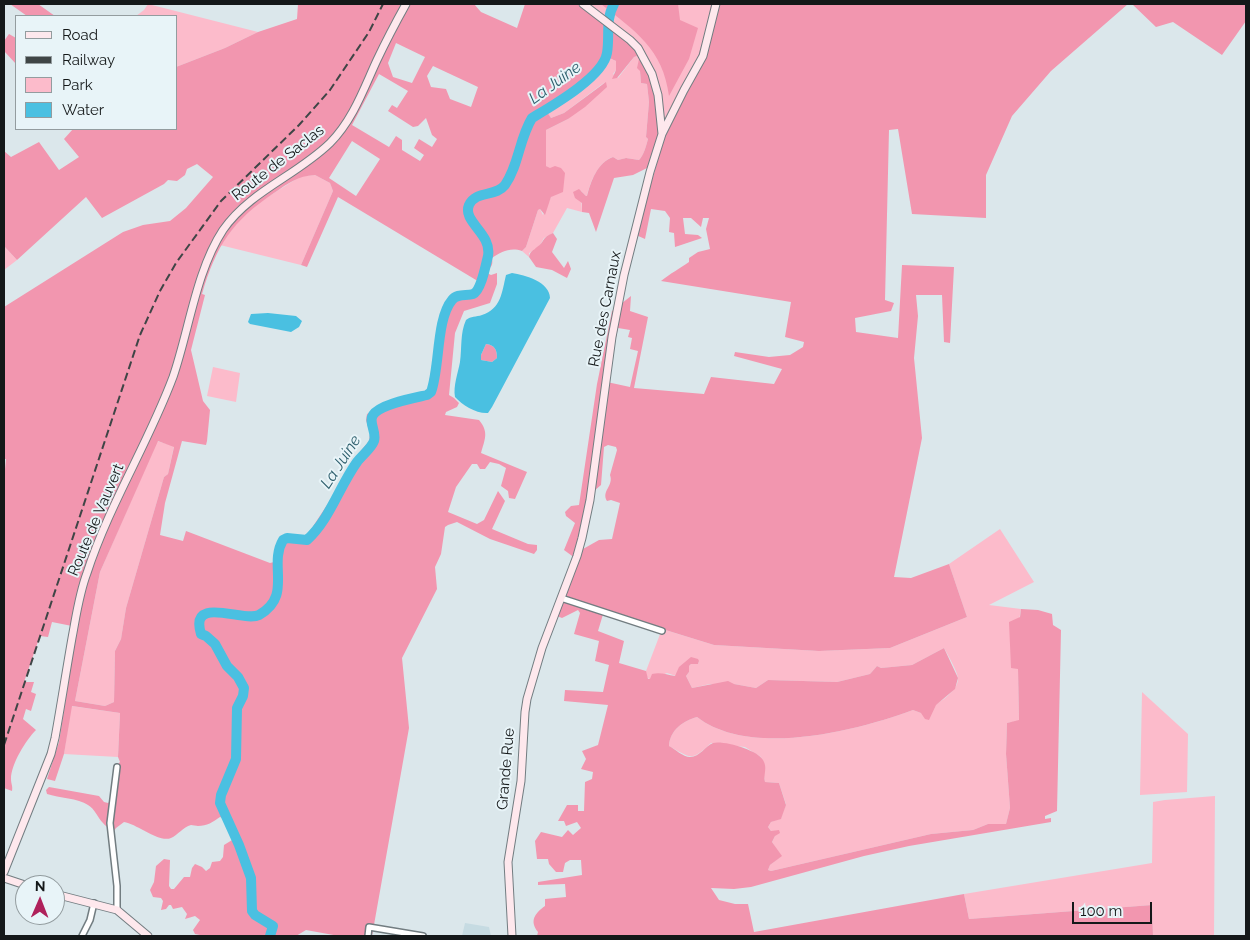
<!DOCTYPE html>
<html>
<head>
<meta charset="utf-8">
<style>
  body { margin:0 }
  #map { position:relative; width:1250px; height:940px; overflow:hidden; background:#dbe7eb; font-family:Raleway,sans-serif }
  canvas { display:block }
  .frame { position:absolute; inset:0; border:5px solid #141819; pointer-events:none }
  .legend { position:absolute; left:15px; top:15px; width:162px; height:115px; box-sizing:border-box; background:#e8f4f8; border:1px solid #939c9f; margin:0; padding:6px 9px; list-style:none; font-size:15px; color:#141819 }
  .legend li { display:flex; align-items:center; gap:10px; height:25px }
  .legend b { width:25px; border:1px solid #939c9f }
  .north { position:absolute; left:15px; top:875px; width:50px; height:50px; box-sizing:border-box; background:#e8f4f8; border:1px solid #939c9f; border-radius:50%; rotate:1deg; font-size:14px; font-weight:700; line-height:20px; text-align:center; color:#141819 }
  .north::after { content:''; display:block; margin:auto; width:18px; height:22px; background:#af215b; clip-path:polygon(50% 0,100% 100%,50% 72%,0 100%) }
  .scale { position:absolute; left:1072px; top:902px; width:80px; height:22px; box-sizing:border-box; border:2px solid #141819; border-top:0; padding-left:6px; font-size:15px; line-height:18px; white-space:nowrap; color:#141819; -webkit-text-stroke:4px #e8f4f8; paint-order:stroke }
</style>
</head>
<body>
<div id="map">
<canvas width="1250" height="940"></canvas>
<div class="frame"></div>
<ul class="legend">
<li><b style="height:6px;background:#fee8ed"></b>Road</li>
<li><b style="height:6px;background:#3f4546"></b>Railway</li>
<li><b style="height:14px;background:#fcbbcb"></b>Park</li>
<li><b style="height:14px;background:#4ac0e1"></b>Water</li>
</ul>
<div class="north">N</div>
<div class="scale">100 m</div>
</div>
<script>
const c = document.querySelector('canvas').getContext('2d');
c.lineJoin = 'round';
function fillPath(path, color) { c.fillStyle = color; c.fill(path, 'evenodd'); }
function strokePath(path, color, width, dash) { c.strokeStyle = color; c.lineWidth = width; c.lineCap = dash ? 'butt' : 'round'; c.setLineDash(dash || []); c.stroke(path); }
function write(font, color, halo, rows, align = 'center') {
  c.font = font + ' Raleway,sans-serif'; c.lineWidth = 4; c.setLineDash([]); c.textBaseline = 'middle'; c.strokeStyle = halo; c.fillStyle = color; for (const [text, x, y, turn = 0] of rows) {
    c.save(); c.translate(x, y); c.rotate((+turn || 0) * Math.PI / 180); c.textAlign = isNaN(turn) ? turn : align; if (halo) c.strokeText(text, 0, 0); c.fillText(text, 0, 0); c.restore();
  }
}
fillPath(new Path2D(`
  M465,923L489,927L491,936H462Z`), '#c6dbe2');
fillPath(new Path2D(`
  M148,4L258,32L225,48L176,67V16H136L144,10Z
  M589,4H711L706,30L696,62L663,122L632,38Z
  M603,55L616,61V70L613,74L618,78L634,57L637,56L639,59L641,83L647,84L649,102L646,137L648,139C646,146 644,155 639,160L626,158L618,160L613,157C598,162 590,182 587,196H586L581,191L582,212L567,208L553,233L544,238L539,247L529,253V257L522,251L526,247L538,210L540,209L543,215L551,197L553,195L550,169L546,166V130L568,119L605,82L564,113L551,118L546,112C567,95 592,80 603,55Z
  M315,175L330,183L333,191L301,265L220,245L239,220L252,207L301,176Z
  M4,246L17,260L4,270Z
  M213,367L240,373L236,402L207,396Z
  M157,441L174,446L168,474L164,477L126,608L121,639L115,651L114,702L105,706L75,701L100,572Z
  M1000,529L1034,582L989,605L1021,609L1011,668H1018L1019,721L1007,723L1006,754L1010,808L1006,824H988L973,830L931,834L771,871L768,870L770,865L781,856L772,842L775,836L768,827L771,822L781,818L786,804L779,783L765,782L761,757L745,747L711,743C691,762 691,758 669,746C670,730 683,721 697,717C750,758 856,731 913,710L921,713C932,707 959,693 958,678C957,671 948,655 944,648L912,665L881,668L877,666L870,674L837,682L768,680L756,688L734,684H710L692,688L686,676L689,672V666L691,664H698L699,661C686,663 681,662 676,676L667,673L650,680L646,676V671L662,629L714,645L819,651L890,648L967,617L949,564Z
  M1142,692L1188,734L1187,792L1140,795Z
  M71,706L120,713L118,757L64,754Z
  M1215,796L1214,936H1153L1152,905L969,919L964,894L1152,863L1153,802L1165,800Z`), '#fcbbcb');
fillPath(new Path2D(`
  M10,4H38L55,16H27Z
  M298,4H474L481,12L517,28L525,4H589L632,38L641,47L649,60L655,74L664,121L696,62L706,30L711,4H1128L1051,71L1012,116L986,175V218L912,214L898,129L889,130L885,300L894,303L891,311L855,318L856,332L898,338L902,265L954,267L950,343L944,342L942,295H916L918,316L914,358L922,438L894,577L911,578L949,564L967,617L890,648L819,651L714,645L604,611L598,631L624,641L619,663L646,671L648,679H650L652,674C661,672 667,675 675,676L679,667L691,657L698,659L699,661L698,664H691L689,666V672L686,676L692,688L728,681L734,684L756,688L768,680L837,682L870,674L877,666L881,668L912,665L944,648L958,678L955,689L936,705L929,720L925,719L921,713L913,710C856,731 750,758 697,717C683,721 670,730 669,746C675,749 683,757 690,757C700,757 705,746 713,743C723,740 758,750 763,760C768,768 763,774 765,782L779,783L786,805L781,819L771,822L768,827L771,831L779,830L780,833L775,836L772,842L782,856L770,865L768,870L771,871L931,834L973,830L988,824H1006L1010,808L1006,754L1007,723L1019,720L1018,669L1011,668L1009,622L1020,617L1021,609L1038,610L1052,614L1053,625L1061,630L1057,811L1045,816V819L1051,818V822L909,846L864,856L751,887L734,889L711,888L719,900L735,904H748L754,932L964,894L969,919L1152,905L1153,936H537L538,932C529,921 535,913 545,906V899L566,897L565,884L538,885V882L582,875L581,860H570L565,863L563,872H556L549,864L548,859H537L535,841L541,832L562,837L568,830L573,835L581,828L577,822L566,826L564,821H558L567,805H578V811H584L585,782L592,779L593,772L581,769L586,759L582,751L598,745L608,705L564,701L565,690L603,692L609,665L595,661L599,641L574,634L580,613L578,610L562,618L557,616L579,561L564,550L575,523L566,516L565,512L571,506L579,505L597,384L612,311L631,296L630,311L648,317L634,388L704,394L711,377L774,384L782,369L734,356L735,352L769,357L790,355L803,347L804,342L785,337L791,302L661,281C671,273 679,269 689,262V258L698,252L710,249L706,229L709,218H703L701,227L691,218H683L685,234L698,235L702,238L675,247L674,233L669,232L670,218L665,211L651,209L645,239L636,235L657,163L633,175L614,178L596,232L589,213L582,212V203L575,198L573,192L579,189L586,196H587C591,181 597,163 613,157L618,160L626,158L639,160C644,155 646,146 648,139L646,137L649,102L647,84L641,83L640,71L637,68L639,59L637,56L634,57L617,78L612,79L616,70V61L603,55C592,80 568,95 547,112L551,118L564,113L606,82L607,87L585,107L568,119L546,130V166L550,168L555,166L561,168L565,173L563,192L551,197L545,215L540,209L538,210L526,247L522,251C510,247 501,252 492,258C493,264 492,267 487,270V273L491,275L497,273V284L490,303L464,311L455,333L449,395L454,398L459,403L457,407L446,412L445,415L479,420C489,432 485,439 481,453L527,472L515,499L509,498L508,491L501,486L506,468L499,464L490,462L485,469H480L477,464H472L456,487L448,512L477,524L484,520L498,491L505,501L492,529L528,544L537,545V550L534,554L490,539L457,522L448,525L445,527L441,554L435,567L437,589L402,658L409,728L372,936H339L306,930L296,936H200V935L195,934L193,930L200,920L195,916L185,919L187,914L182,907L173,909L171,905H169L166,909L161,910L163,901L161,898L153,897L150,890L154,882L156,866L164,859L170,860L169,886L171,889H174L184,877H190L192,868L195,864L202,867L206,871L210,868L212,862L220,861L223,857L224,845L237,837C236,825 231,821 220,817C213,822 207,826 198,826C196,826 193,825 191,825C183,827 178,835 171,838C159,843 137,824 124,822L116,828L114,831L110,832C108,826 106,827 103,823C98,818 95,809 88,805C78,798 59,798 47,794L46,790L49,787L99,796L104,802L108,803L112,800L117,765L120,762L118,757L120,713L72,706L64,754L55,781L47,779L59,742L77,627L52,622L48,637L40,636L24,682H34L31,692L36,694L31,711L26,709L23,719L36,730C26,740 11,764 11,779C11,784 13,786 12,791L4,788V479L6,459H4V307L123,232L143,225L170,221L186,208L213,177L197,164L187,169L185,175L177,181L168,180L164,184L102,218L86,197L17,260L4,246V151L11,157L39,142L59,170L79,157L64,139L73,129H176V67L225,48L258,32L297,19ZM396,43L425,57L412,83L393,77L388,63ZM433,66L478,87L471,107L450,99L446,89L431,87L427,76ZM379,74L408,91L397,108L392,105L388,111L413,127L418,126L426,118L432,135L437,139L432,147L419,139L414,148L424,155L420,161L402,150V140L396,136L389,147L352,125ZM352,141L380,159L356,196L329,178ZM315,175L330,183L333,191L301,265L307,267L338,197L481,283C473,301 467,290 455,297C444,303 443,324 440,335L437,334L428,389L421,393L384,403L367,414L366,420L370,434L369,441L353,460L329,502L306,537C300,538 296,536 289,536C275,535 274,551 274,562L270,563L186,531L183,541L160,535L165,503L182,441L206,445L207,441L210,410L203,401L191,350L205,295L202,294C216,246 232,221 274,193C289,183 297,176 315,175ZM618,328L630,330L628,337L632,338L630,349L638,351L630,387L607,382ZM158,441L174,447L168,474L164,477L126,608L121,639L115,651L114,702L105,706L75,701L100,572ZM608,445L616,447L617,450L610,475C614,486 601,491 607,501L611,500L620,503L612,539L599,540L583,549L594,491L601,485L604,447Z
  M601,4H678L680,20L698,28L689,59L669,96C663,49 635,31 601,4Z
  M1132,4H1246V21L1222,55L1173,22L1156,27Z
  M9,34L16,38V64L4,51V41Z
  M553,233L557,239L552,252L564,268L568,261L571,269L567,278L552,270L536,267L529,257C530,251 533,251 537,247C545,242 541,238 553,233Z
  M486,344C495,345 497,350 497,358L492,362L481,360V355Z`), '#f296af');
fillPath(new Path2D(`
  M512,273C525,275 550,282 550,298L492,407L488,413C477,414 462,405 455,397C453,386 458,373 460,362C462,348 460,333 466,320C471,316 476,317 482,315C501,309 502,292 506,275ZM486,344C495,345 497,350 497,358L492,362L481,360V355Z
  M268,313L296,316L302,321L299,327L291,332L250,324L248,322L251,314Z`), '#4ac0e1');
strokePath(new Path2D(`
  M270,936L273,926L255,915L252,911L251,878L239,845L220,803L221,795L236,759L237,708L243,696L244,688L238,677L227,666L215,644L206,636L201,634C189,594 244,623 259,615C293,596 268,565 283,540L287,538L307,540C330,519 339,487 357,462C362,455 371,449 374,441C377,432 368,422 373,415C380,404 414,398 427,395L431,392C440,368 436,319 452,300C457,293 466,296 473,294C481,291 486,264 488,256C492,233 462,222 469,205C476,190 496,197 505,185C519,165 519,139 532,118C552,106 603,77 607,53C610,36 605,20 614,4`), '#4ac0e1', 10);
const street = new Path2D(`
  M561,598L662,631
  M117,767L110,823L117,886V910
  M82,936L90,920L94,903
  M368,936L369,927L423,936`);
const secondary = new Path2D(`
  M662,134L684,90L703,56L716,4
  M4,872L51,754L55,738C61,705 66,672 72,638C76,617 79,594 87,573C109,505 148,444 173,377C189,331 196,271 223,230C250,191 296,176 330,143C353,120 364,88 377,60C386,41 396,22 406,4
  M4,878L25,885
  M55,894L117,910L148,936
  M512,936L508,862L521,781L525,712L527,699L542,648L577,556L582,538L590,500L612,337L624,275L650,172L662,134L658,95L652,74L638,48L630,40L583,4`);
strokePath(street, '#727d81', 8);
strokePath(secondary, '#727d81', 9);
strokePath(street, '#fff', 5);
strokePath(secondary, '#fee8ed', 7);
strokePath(new Path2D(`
  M4,745L140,335L160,291L176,263L221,201L299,125L330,90L369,32L383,4`), '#3f4546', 2, [8, 4]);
write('15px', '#141819', '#e8f4f8', [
  ["Route de Saclas",278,163,-38],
  ["Rue des Carnaux",605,309,-79],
  ["Route de Vauvert",96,520,-67],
  ["Grande Rue",506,769,-85]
]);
write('italic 16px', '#2e5f6d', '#e8f4f8', [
  ["La Juine",555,83,-36],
  ["La Juine",341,462,-57]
]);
</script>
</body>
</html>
